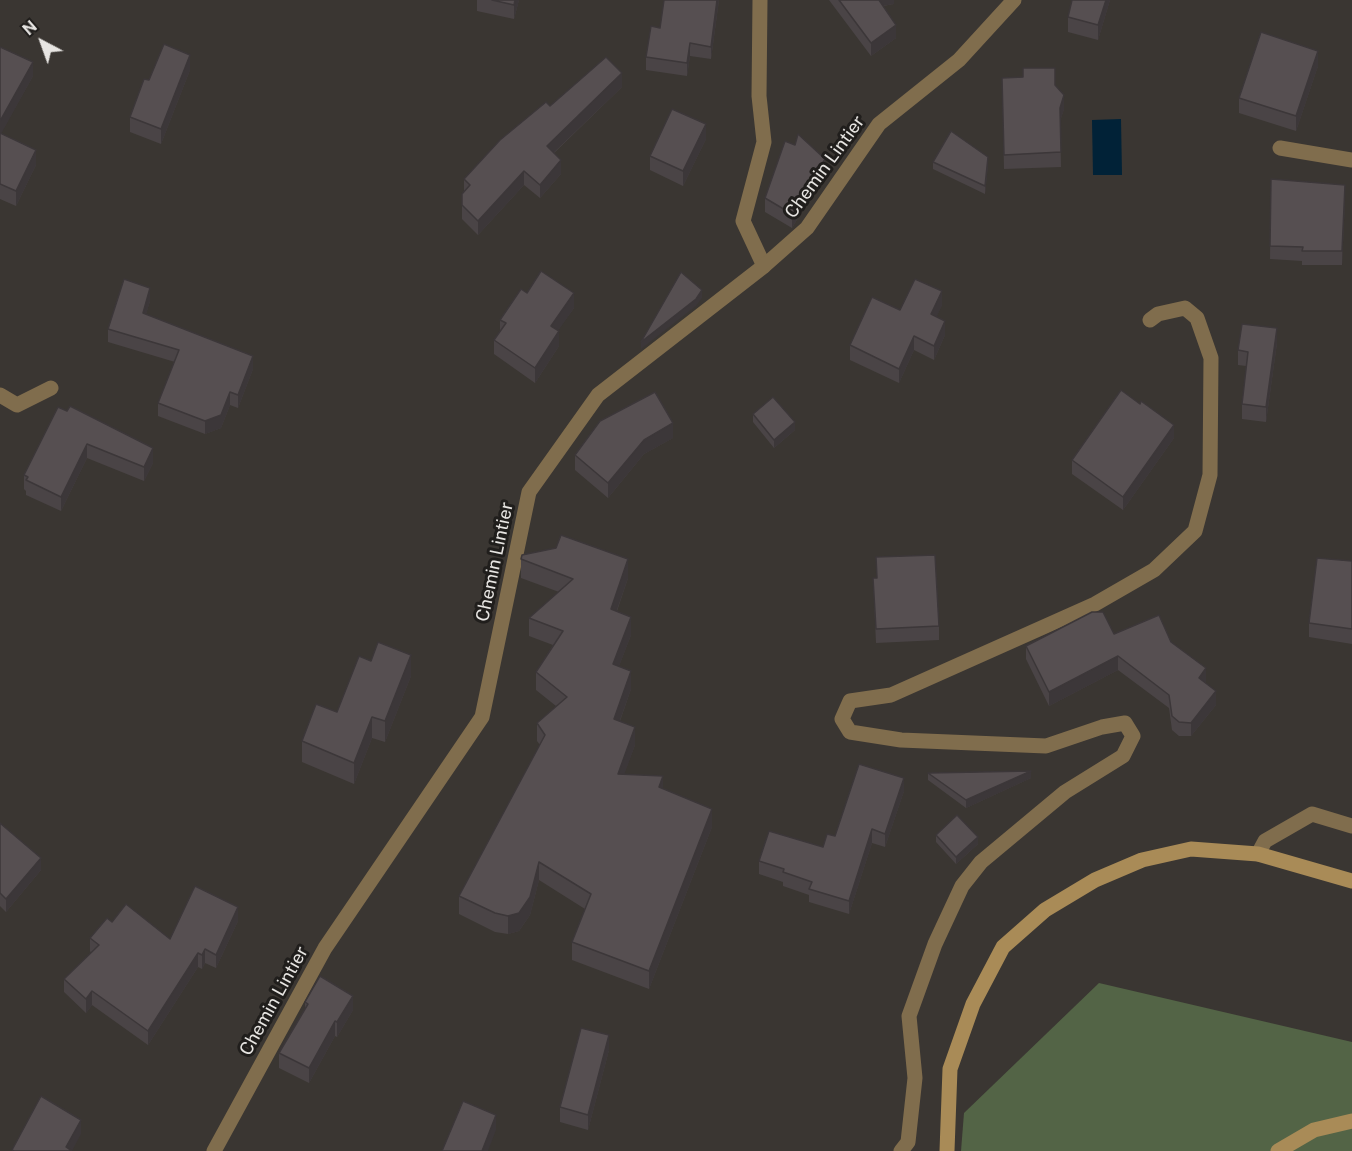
<!DOCTYPE html>
<html>
<head>
<meta charset="utf-8">
<style>
  body { margin:0 }
  #map { position:relative; width:1352px; height:1151px; overflow:hidden; background:#3a3632; font-family:"Public Sans",sans-serif }
  canvas { display:block }
  .north { position:absolute; left:12px; top:12px; width:60px; height:60px; -webkit-text-stroke:4px #201e1c; paint-order:stroke; rotate:319deg; font-size:16px; font-weight:700; line-height:24px; text-align:center; color:#e7e5e2 }
  .north::after { content:''; display:block; margin:auto; width:21px; height:27px; background:#e7e5e2; clip-path:polygon(50% 0,100% 100%,50% 72%,0 100%) }
</style>
</head>
<body>
<div id="map">
<canvas width="1352" height="1151"></canvas>
<div class="north">N</div>
</div>
<script>
const c = document.querySelector('canvas').getContext('2d');
c.lineJoin = 'round';
function fillPath(path, color) { c.fillStyle = color; c.fill(path, 'evenodd'); }
function strokePath(path, color, width, dash) { c.strokeStyle = color; c.lineWidth = width; c.lineCap = dash ? 'butt' : 'round'; c.setLineDash(dash || []); c.stroke(path); }
function write(font, color, halo, rows, align = 'center') {
  c.font = font + ' "Public Sans",sans-serif'; c.lineWidth = 6; c.setLineDash([]); c.textBaseline = 'middle'; c.strokeStyle = halo; c.fillStyle = color; for (const [text, x, y, turn = 0] of rows) {
    c.save(); c.translate(x, y); c.rotate((+turn || 0) * Math.PI / 180); c.textAlign = isNaN(turn) ? turn : align; if (halo) c.strokeText(text, 0, 0); c.fillText(text, 0, 0); c.restore();
  }
}
fillPath(new Path2D(`
  M1099,983L1352,1042V1151H961L964,1113Z`), '#536446');
fillPath(new Path2D(`
  M1121,119L1122,175H1093L1092,120Z`), '#012237');
strokePath(new Path2D(`
  M760,0L759,96L764,142L743,221L764,266
  M1280,148L1352,160
  M0,395L17,405L51,388`), '#806d4d', 15);
strokePath(new Path2D(`
  M1258,854L1265,841L1312,814L1352,826
  M214,1151L325,948L482,717L529,492L598,395L764,266L807,228L879,124L959,60L1014,0
  M901,1151L908,1142L915,1078L909,1016L935,944L962,886L981,862L1065,792L1123,756L1133,736L1125,723L1102,727L1046,746L901,740L850,732L842,719L850,701L891,695L1095,604L1154,570L1195,531L1210,475L1211,358L1197,318L1185,308L1158,314L1150,320`), '#806d4d', 15);
strokePath(new Path2D(`
  M947,1151L950,1069L973,1004L1003,947L1045,910L1095,880L1142,860L1191,849L1258,854L1352,881
  M1278,1151L1314,1130L1352,1121`), '#a98b57', 15);
fillPath(new Path2D(`
  M477,0H519L514,19L477,11Z
  M664,0H719L711,59L690,56L687,76L646,70V57L660,28Z
  M829,0H894V4L883,6L896,38L871,56Z
  M1072,0H1110L1098,40L1068,32V17Z
  M0,47L33,76L1,133L36,165L16,206L0,199Z
  M1318,66L1296,131L1239,113V98Z
  M190,70L161,144L130,132V117L149,80Z
  M1002,78L1055,85L1064,109L1060,121L1061,167L1004,169Z
  M622,87L554,153L561,174L540,198L524,185L478,235L462,219V194L464,191V179L550,106Z
  M706,139L683,186L650,170V156Z
  M933,162L988,165L985,194L933,169Z
  M825,172L792,228L765,212V198Z
  M1271,179L1345,199L1342,265H1302V261L1270,259Z
  M527,293L574,308L558,330L559,346L535,383L494,354V340L500,331V320Z
  M150,301L146,314L253,369L238,408L230,405L221,428L205,434L158,416V403L175,362L108,342V329Z
  M942,305L936,317L945,335L934,360L914,350L899,383L850,360V345L900,310Z
  M1277,343L1266,422L1242,419V404L1246,366L1238,365V350Z
  M1140,404L1174,438L1123,510L1072,474V460Z
  M58,407L153,463L144,481L87,458L61,511L26,495V491L24,489V475Z
  M753,414L795,430L774,448L753,422Z
  M673,438L644,454L608,498L575,470V455Z
  M876,557L939,626V640L876,643L873,578H877Z
  M521,559L628,578L617,611L631,635L619,666L631,689L620,721L635,745L624,774L663,789L712,827L649,989L572,960V942L585,909L539,880L530,915L519,931L508,934L495,932L459,914V896L540,745L537,741V723L556,706L536,690V672L553,645L529,636V618L559,592L521,578Z
  M1352,561V644L1309,637V623Z
  M1114,634L1171,642L1206,682L1205,683L1216,705L1191,736H1179L1172,730L1169,708L1118,670L1049,706L1026,659V646Z
  M371,661L411,676L385,742L372,738L354,784L302,762V741L337,712Z
  M928,773L1031,778L966,808L928,780Z
  M904,791L885,847L872,843L849,914L809,902V895L783,886V882L759,874V861L823,847L835,836Z
  M0,823L41,870L6,912L0,906Z
  M936,835L978,844L956,864L936,842Z
  M238,921L216,968L205,963L202,969L198,967L148,1045L92,1005L86,1013L64,992V979L91,953L90,951V938L112,922L170,939Z
  M305,1002L353,1010L337,1037L335,1036L309,1083L279,1068V1053L305,1009Z
  M609,1050L588,1130L560,1122V1107Z`), '#4a4446');
fillPath(new Path2D(`
  M515,0H519L514,19V5Z
  M717,0H719L711,59V47Z
  M875,0H894V4L875,7Z
  M1106,0H1110L1098,40V25Z
  M896,25V38L871,56V43Z
  M690,43V56L687,76V63Z
  M1318,51V66L1296,131V116Z
  M190,55V70L161,144V129Z
  M33,62V76L0,136V121Z
  M622,73V87L547,159V146Z
  M1064,95V109L1060,122V108Z
  M706,124V139L683,186V171Z
  M36,150V165L16,206V191Z
  M988,157V165L985,194V186Z
  M825,159V172L792,228V214Z
  M561,160V174L540,198V185Z
  M524,171V185L478,235V221Z
  M1345,185V199L1342,265V251Z
  M150,288V301L143,325V313Z
  M702,290V298L696,306L641,349V342Z
  M942,291V305L931,329V314Z
  M574,293V308L551,341V326Z
  M945,321V335L934,360V346Z
  M1277,328V343L1266,422V407Z
  M559,331V346L535,383V368Z
  M914,336V350L899,383V369Z
  M253,356V369L238,408V395Z
  M230,392V405L221,428L205,434V421Z
  M795,422V430L774,448V440Z
  M673,423V438L644,454L608,498V483L644,440Z
  M1174,425V438L1123,510V497Z
  M87,444V458L61,511V497Z
  M153,448V463L144,481V467Z
  M628,559V578L611,627V609Z
  M631,617V635L613,682V664Z
  M411,655V676L385,742V721Z
  M1118,656V670L1049,706V692Z
  M1206,668V682L1199,692V678Z
  M631,671V689L614,737V719Z
  M1216,691V705L1191,736V723Z
  M372,717V738L354,784V763Z
  M635,727V745L618,792V774Z
  M1031,771V778L966,808V800Z
  M663,776V794L659,787Z
  M904,778V791L885,847V834Z
  M712,809V827L649,989V971Z
  M872,829V843L849,914V901Z
  M978,837V844L956,864V857Z
  M41,858V870L6,912V899Z
  M539,862V880L530,915L519,931L508,934V916Z
  M238,907V921L216,968V955Z
  M205,949V963L202,969V955Z
  M198,953V967L148,1045V1031Z
  M92,991V1005L86,1013V999Z
  M353,996V1010L337,1037V1022Z
  M335,1021V1036L309,1083V1068Z
  M609,1035V1050L588,1130V1115Z
  M496,1115V1130L488,1151H482Z
  M81,1120V1134L72,1151L66,1147Z`), '#3c3739');
const building = new Path2D(`
  M492,0H515L514,5Z
  M664,0H717L711,47L690,43L687,63L646,57L651,26L660,28Z
  M839,0H879L896,25L871,43Z
  M1072,0H1106L1098,25L1068,17Z
  M1261,32L1318,51L1296,116L1239,98Z
  M164,44L190,55L161,129L130,117L144,79L149,80Z
  M0,47L33,62L0,121Z
  M606,57L622,73L547,146L561,160L540,185L524,171L478,221L462,205V194L470,185L464,179L500,140L546,102L550,106Z
  M1023,68H1055V85L1064,95L1060,108L1061,152L1004,155L1002,78L1023,77Z
  M672,109L706,124L683,171L650,156Z
  M951,131L988,157L985,186L933,162Z
  M0,133L36,150L16,191L0,184Z
  M798,134L825,159L792,214L765,198L785,141L795,145Z
  M1271,179L1345,185L1342,251H1302L1303,247L1270,246Z
  M541,271L574,293L551,326L559,331L535,368L494,340L506,323L500,320L521,289L527,293Z
  M681,272L702,290L696,299L641,342Z
  M124,279L150,288L143,313L253,356L238,395L230,392L221,415L205,421L158,403L179,350L108,329Z
  M915,279L942,291L931,314L945,321L934,346L914,336L899,369L850,345L872,297L900,310Z
  M1242,324L1277,328L1266,407L1242,404L1248,352L1238,350Z
  M1121,390L1140,404L1141,401L1174,425L1123,497L1072,460Z
  M655,392L673,423L644,440L608,483L575,455L600,421Z
  M773,397L795,422L774,440L753,414Z
  M70,406L153,448L144,467L87,444L61,497L26,480L28,477L24,475L58,407L67,411Z
  M561,535L628,559L611,609L631,617L613,664L631,671L614,719L635,727L618,774L663,776L659,787L712,809L649,971L572,942L591,894L539,862L530,897L519,913L508,916L495,913L459,896L545,735L537,723L567,697L536,672L563,631L529,618L573,579L521,559L522,555L556,548Z
  M935,555L939,626L876,629L873,578H877L876,557Z
  M1317,558L1352,561V629L1309,623Z
  M1092,612H1103L1114,634L1159,615L1171,642L1206,668L1199,678L1216,691L1191,723L1179,722L1172,716L1169,695L1118,656L1049,692L1026,646Z
  M378,642L411,655L385,721L372,717L354,763L302,741L316,704L337,712L359,656L371,661Z
  M859,764L904,778L885,834L872,829L849,901L809,889L812,882L783,872L784,869L759,861L769,831L823,847L827,834L835,836Z
  M1031,771L966,800L928,773Z
  M957,815L978,837L956,857L936,835Z
  M0,823L41,858L6,899L0,893Z
  M195,886L238,907L216,955L205,949L202,955L198,953L148,1031L92,991L86,999L64,979L99,945L90,938L107,918L112,922L126,904L170,939Z
  M320,976L353,996L337,1022L335,1021L309,1068L279,1053L308,1004L305,1002Z
  M581,1028L609,1035L588,1115L560,1107Z
  M41,1096L81,1120L66,1147L72,1151H14L12,1150Z
  M463,1101L496,1115L482,1151H442Z`);
fillPath(building, '#564f51');
strokePath(building, '#3c3739', 1.5);
write('18px', '#e7e5e2', '#201e1c', [
  ["Chemin Lintier",825,167,-54],
  ["Chemin Lintier",495,562,-78],
  ["Chemin Lintier",274,1001,-61]
]);
</script>
</body>
</html>
